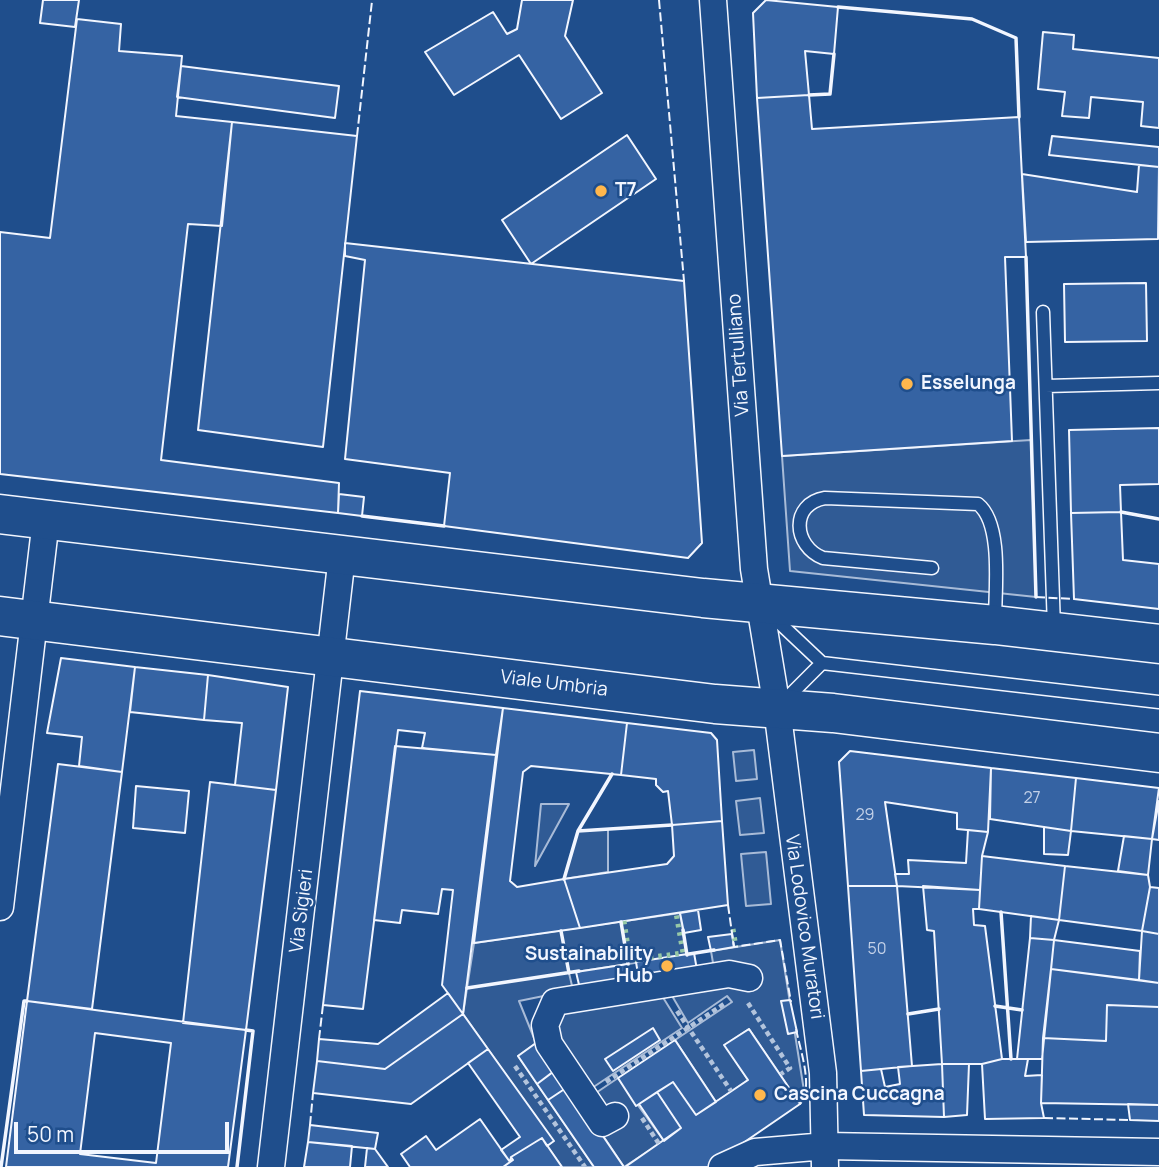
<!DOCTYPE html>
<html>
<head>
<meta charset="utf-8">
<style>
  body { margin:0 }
  #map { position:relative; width:1159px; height:1167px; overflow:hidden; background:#1f4e8c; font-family:Manrope,sans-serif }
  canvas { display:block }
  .scale { position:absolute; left:14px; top:1122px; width:215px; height:32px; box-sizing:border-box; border:4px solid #f2f6ff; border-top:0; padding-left:9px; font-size:21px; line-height:24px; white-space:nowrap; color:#f2f6ff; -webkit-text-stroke:5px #1f4e8c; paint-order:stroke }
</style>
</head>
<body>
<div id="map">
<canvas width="1159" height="1167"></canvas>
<div class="scale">50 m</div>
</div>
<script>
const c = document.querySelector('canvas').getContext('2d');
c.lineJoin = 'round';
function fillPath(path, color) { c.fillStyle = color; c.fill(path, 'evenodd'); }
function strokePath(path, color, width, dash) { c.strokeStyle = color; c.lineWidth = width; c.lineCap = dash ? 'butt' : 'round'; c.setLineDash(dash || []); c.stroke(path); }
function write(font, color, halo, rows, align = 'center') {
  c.font = font + ' Manrope,sans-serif'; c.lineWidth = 5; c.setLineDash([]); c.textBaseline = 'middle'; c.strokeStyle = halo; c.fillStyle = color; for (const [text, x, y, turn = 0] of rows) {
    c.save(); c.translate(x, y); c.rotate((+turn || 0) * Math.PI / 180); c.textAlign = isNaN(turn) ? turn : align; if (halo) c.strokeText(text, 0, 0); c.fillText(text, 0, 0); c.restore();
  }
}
const built = new Path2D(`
  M1031,440L1036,597L790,571L782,456Z
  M754,750L757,779L736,781L733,752Z
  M760,798L764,833L740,835L736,801Z
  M541,804H569L535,866Z
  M608,829V872L564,879L578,831Z
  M766,852L771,904L746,906L741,854Z
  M680,913L687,955L569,973L573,990L519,1001L536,1043L518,1056L594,1167H562L547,1146L553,1141L463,1014L474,943Z
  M780,940L805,1097L800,1104L749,1029L725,1045L748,1080L716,1102L675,1040L732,1002L727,996L688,1023L668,989L716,981L711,951Z
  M659,991L682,1028L589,1090L556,1040L558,1013Z
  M618,1078L664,1141L624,1167L581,1103Z`);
fillPath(built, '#305b95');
strokePath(built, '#a8bbd7', 2);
const building = new Path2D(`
  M43,0H79L75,27L40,23Z
  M522,0H573L565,36L602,93L561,119L519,55L454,95L425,52L493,12L507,34L517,29Z
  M766,0L838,7L834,54L805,51L809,95L757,98L753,13Z
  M77,19L121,24L119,51L182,56L176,116L232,122L222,226L188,224L161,460L339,483L338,513L0,474V232L50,238Z
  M1043,32L1074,35L1073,49L1159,58V128L1141,126L1143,102L1091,97L1089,118L1062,116L1065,92L1038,89Z
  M181,66L339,86L335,118L177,97Z
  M809,95L812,129L1019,117L1026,257H1005L1012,441L782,456L757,98Z
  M232,122L357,136L323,447L198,430Z
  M627,135L656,179L531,264L502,220Z
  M1052,136L1159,147V167L1049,155Z
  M1139,165L1159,167L1158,239L1026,242L1022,174L1137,192Z
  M345,243L684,281L702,543L688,558L444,526L450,473L345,459L365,260L345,256Z
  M1146,283L1147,341L1065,342L1064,284Z
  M1159,428V484L1120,485L1121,512L1071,513L1069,430Z
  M339,494L364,497L362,516L338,513Z
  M1121,512L1123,560L1159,564V609L1074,599L1071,513Z
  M61,658L135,667L122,772L79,766L82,737L47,733Z
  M135,667L208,675L204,720L130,712Z
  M208,675L288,687L276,790L235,785L242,723L204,720Z
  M360,691L503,708L496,755L422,748L425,733L398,730L363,1009L323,1005Z
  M503,708L627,723L621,775L531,766L523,772L510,881L517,887L564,879L580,928L474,943Z
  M627,723L711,733L717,740L722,821L672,825L668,791L663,792L656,785V779L621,775Z
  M395,746L496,755L463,1014L442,985L453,890L442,889L438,914L402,910L400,923L374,920Z
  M850,751L991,768L988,832L957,829V813L885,802L897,886H848L839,762Z
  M58,764L122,772L92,1009L27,1001Z
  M991,768L1076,778L1071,831L990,819Z
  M1076,778L1159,788L1152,839L1071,831Z
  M210,782L276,790L246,1030L183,1023Z
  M136,786L189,791L185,833L133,828Z
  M1159,801V840L1152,839Z
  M722,821L728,905L580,928L564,879L667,864L674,856L672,825Z
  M1044,827L1071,831L1068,855L1044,854Z
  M968,830L988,832L982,856L980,890L897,886L895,874H909L908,860L966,863Z
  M1124,836L1152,839L1148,875L1118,871Z
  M982,856L1065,866L1059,920L979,909Z
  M1065,866L1148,875L1150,887L1142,931L1059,920Z
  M848,886H897L912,1066L861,1071Z
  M923,886L980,890L979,909H973L974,925L985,926L1002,1059L982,1064H942L934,931L927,930Z
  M1150,887L1159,888V934L1142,931Z
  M698,910L701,930L684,933L680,913Z
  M1031,916L1059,920L1054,940L1030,938Z
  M1142,931L1159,934V983L1139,980Z
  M732,934L734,947L711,951L708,937Z
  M1030,938L1054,940L1042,1059H1017Z
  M1054,940L1140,951L1139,980L1051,969Z
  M694,953L697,970L639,980L636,962Z
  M628,964L630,981L580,989L576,972Z
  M1051,969L1159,983V1007L1107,1005L1106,1041L1043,1038Z
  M448,993L463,1014L385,1069L317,1061L319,1039L378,1044Z
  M790,1000L797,1032L788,1034L781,1001Z
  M27,1001L246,1030L228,1167H6ZM95,1033L171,1043L156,1163L80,1154Z
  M1107,1005L1159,1007V1105L1041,1103L1043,1038L1106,1041Z
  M463,1014L488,1049L411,1104L313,1093L317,1061L385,1069Z
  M653,1028L660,1040L613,1071L605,1059Z
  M749,1029L800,1104L708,1167H625L681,1128L657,1092L673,1082L696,1115L748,1080L724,1045Z
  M675,1040L716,1102L696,1115L673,1082L636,1106L618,1078Z
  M536,1043L554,1071L537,1084L518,1056Z
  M488,1049L554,1141L547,1146L542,1138L511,1157L510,1162L501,1150L520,1137L468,1063Z
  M1002,1059H1028L1025,1076L1042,1075L1041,1103L1044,1118L985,1119L982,1064Z
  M942,1064H969L967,1115L944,1117Z
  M942,1064L944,1117L864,1115L861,1071L881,1069L885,1087L900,1084L898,1067Z
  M557,1069L569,1086L548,1100L537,1084Z
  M569,1086L624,1167H594L548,1100Z
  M657,1092L681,1128L664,1141L639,1104Z
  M1128,1104L1159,1105V1121L1130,1120Z
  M480,1119L510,1162L503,1167H410L401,1154L426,1136L436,1150Z
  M310,1125L378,1133L375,1149L308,1142Z
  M542,1138L562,1167H503L513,1160L511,1157Z
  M308,1142L352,1146L350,1167H304Z
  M367,1148L375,1149L388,1167H365Z`);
fillPath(building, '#3563a3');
strokePath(building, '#f2f6ff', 2);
const lane = new Path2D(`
  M1043,312L1054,628
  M1046,386L1159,383
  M932,568L823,558C793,546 790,504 825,498L978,504C1003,524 995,590 995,621
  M770,614L822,663L1159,702
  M782,703L822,663`);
const street = new Path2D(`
  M713,0L754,569L777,708L823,1073L825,1167
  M0,907L46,520
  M615,1116L602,1123L549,1044L545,1025L555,1002L729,974L749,978
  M271,1167L342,556
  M722,1167L755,1152L826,1146L1159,1152`);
const primary = new Path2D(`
  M0,514L703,598L995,625L1159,644
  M0,616L715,704L833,713L1159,753`);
strokePath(lane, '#f2f6ff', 15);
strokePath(street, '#f2f6ff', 29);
strokePath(primary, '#f2f6ff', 41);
strokePath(new Path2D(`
  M748,1003L790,1068L781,1074
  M677,1011L731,1091
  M515,1066L585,1167
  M606,1082L724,1004
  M642,1118L659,1144`), '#b3c4dc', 4.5, [5, 3.5]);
strokePath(lane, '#1f4e8c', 12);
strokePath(street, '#1f4e8c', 26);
strokePath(primary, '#1f4e8c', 38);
strokePath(new Path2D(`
  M624,921L630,960L683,953L676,913
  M733,929L736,947`), '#97c8a6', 5, [3.5, 5]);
strokePath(new Path2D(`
  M659,0L684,281
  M357,136L372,1
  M1036,597L1074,599
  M728,905L734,947L780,940L791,1002
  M796,1029C800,1050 814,1087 800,1104
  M319,1039L323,1005
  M1044,1118L1130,1120
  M310,1125L313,1093`), '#f2f6ff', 2, [9, 3.5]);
strokePath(new Path2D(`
  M838,7L972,19L1016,38L1019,117
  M809,95L830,94L834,54
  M1026,257L1036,597
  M1121,512L1159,519
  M362,516L444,526
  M578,831L672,825
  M564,879L578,831L612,774
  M1001,912L1011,1059
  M621,922L628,964
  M683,930L687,955
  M561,931L569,973
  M689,954L714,950
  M467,988L579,971
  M995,1006L1022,1010
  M908,1014L939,1009
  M1,1167L24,1001H27
  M237,1167L253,1031L246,1030`), '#f2f6ff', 3.5);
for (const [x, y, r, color] of [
  [601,191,7,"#ffb74d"],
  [907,384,7,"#ffb74d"],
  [667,966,7,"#ffb74d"],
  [760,1095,7,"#ffb74d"]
]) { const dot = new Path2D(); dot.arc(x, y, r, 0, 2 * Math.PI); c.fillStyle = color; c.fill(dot); strokePath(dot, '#1f4e8c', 2.5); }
write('16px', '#c3d1e8', null, [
  ["27",1032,799],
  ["29",865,816],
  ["50",877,950]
]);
write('bold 19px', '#f2f6ff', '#1f4e8c', [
  ["T7",615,191],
  ["Esselunga",921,384],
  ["Sustainability",653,955,"right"],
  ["Hub",653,977,"right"],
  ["Cascina Cuccagna",774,1095]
], 'left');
write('19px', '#f2f6ff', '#1f4e8c', [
  ["Via Tertulliano",739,355,-94],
  ["Viale Umbria",554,684,7],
  ["Via Sigieri",302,911,-83],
  ["Via Lodovico Muratori",804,927,82]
]);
</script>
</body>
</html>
